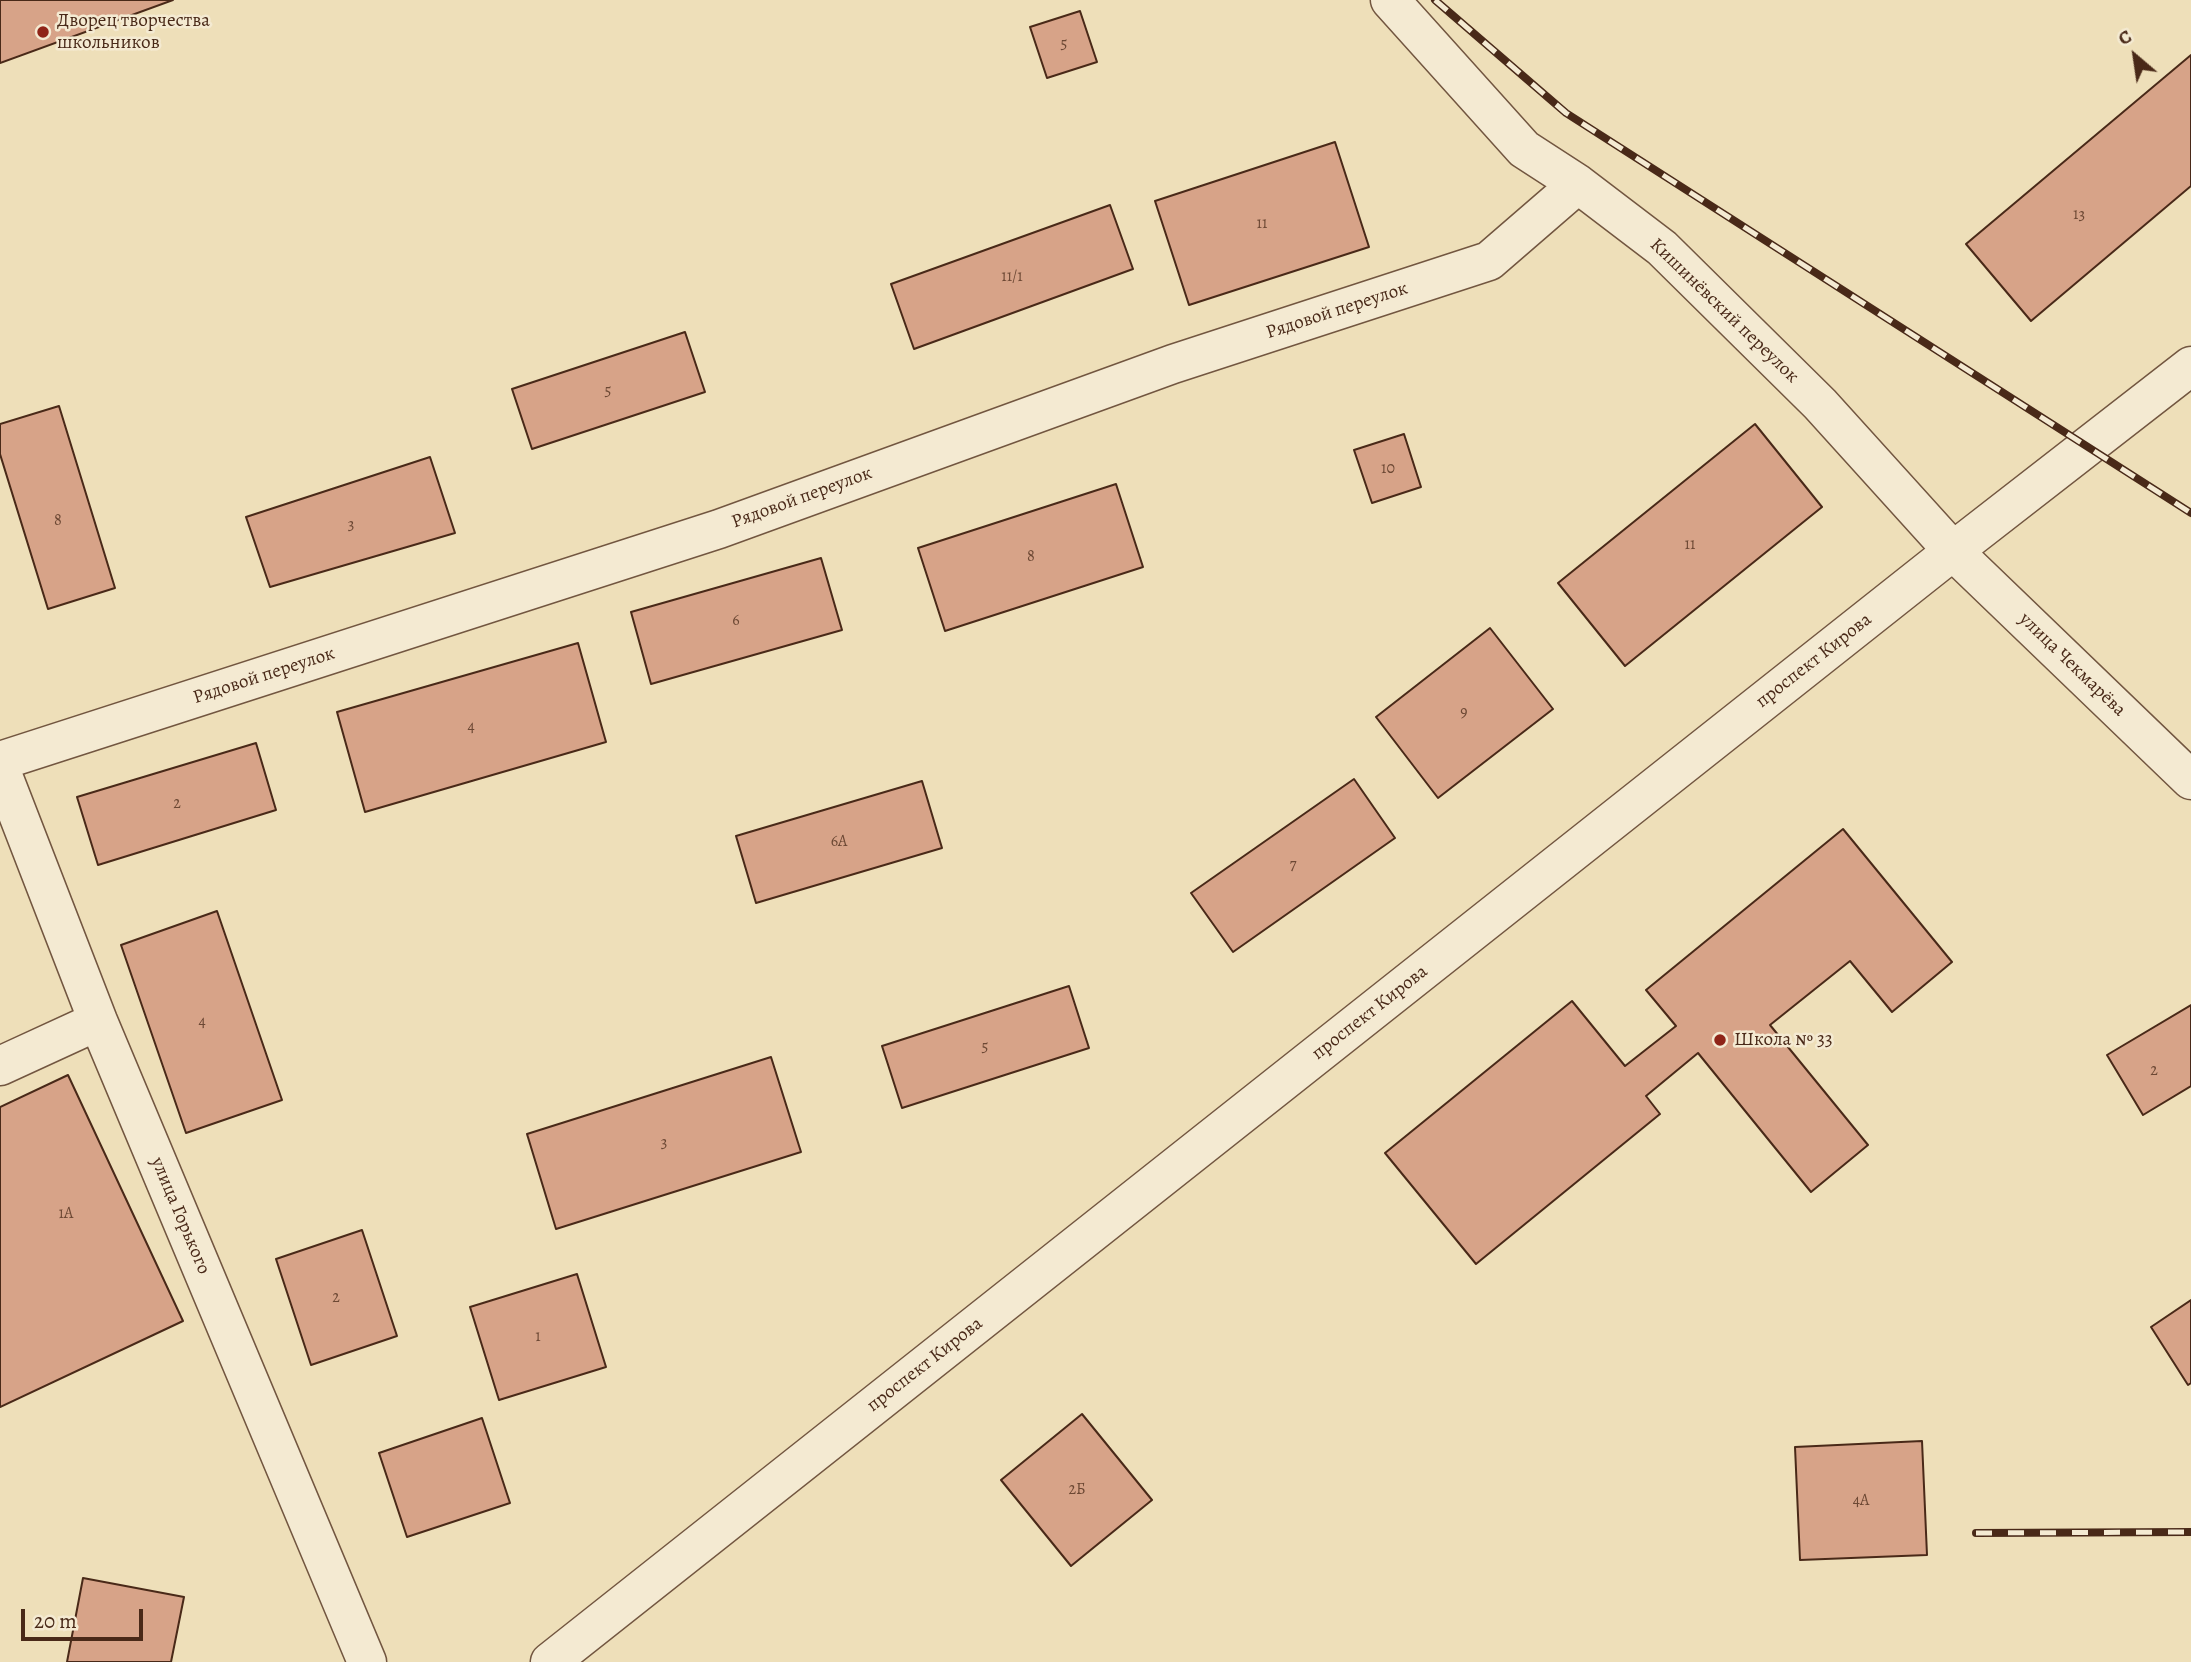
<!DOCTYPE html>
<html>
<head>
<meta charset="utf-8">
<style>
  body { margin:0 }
  #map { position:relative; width:2191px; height:1662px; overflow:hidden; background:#eedfb9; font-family:Alegreya,serif }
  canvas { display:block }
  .north { position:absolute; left:2100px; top:21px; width:70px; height:70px; -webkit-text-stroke:5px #f4ead2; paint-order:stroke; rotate:331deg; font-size:19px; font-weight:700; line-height:28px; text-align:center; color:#492918 }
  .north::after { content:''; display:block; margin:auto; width:24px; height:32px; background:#492918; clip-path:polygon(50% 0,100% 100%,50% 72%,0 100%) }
  .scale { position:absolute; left:21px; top:1609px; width:122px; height:32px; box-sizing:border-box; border:4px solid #492918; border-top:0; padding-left:9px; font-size:21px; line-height:24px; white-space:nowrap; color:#492918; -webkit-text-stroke:5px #f4ead2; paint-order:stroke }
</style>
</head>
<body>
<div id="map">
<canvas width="2191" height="1662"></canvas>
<div class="north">С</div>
<div class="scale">20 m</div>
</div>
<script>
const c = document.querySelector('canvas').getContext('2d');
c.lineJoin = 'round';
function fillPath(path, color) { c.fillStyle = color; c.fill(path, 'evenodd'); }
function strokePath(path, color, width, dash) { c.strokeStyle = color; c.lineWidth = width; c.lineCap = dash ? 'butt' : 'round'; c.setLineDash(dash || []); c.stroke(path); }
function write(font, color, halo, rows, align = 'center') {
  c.font = font + ' Alegreya,serif'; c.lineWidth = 5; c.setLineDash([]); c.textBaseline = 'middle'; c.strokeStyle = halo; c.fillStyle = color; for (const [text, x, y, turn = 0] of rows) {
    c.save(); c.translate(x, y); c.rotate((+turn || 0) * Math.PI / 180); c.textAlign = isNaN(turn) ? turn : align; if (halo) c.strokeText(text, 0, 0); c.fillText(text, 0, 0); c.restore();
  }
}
const building = new Path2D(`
  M0,0H173L0,63Z
  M1080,11L1097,62L1047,78L1030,27Z
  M2191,55V186L2031,321L1966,244Z
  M1335,142L1369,247L1189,305L1155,201Z
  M1110,205L1133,269L914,349L891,284Z
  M685,332L705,392L532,449L512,389Z
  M59,406L115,588L48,609L0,454V424Z
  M1755,424L1822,507L1625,666L1558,583Z
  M1404,434L1421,487L1372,503L1354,450Z
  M430,457L455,533L270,587L246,517Z
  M1116,484L1143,567L945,631L918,548Z
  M821,558L842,630L651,684L631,612Z
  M1490,628L1553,709L1438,798L1376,717Z
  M578,643L606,742L365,812L337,712Z
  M256,743L276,810L98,865L77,797Z
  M1354,779L1395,838L1233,952L1191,893Z
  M922,781L942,848L756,903L736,836Z
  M1843,829L1952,962L1892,1012L1850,961L1770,1025L1868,1145L1811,1192L1698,1053L1646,1096L1660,1114L1476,1264L1385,1153L1572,1001L1625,1066L1676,1026L1646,990Z
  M217,911L282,1100L186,1133L121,945Z
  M1069,986L1089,1048L902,1108L882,1046Z
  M2191,1005V1086L2143,1115L2107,1055Z
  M771,1057L801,1152L556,1229L527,1134Z
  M68,1075L183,1321L0,1407V1107Z
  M362,1230L397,1336L311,1365L276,1259Z
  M577,1274L606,1367L499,1400L470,1307Z
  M2191,1300V1383L2188,1385L2151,1327Z
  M1082,1414L1152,1500L1071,1566L1001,1480Z
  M482,1418L510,1503L407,1537L379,1453Z
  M1922,1441L1927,1555L1800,1560L1795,1447Z
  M83,1578L184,1597L171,1662H67Z`);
fillPath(building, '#d7a388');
strokePath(building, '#492918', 2);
const minor = new Path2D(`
  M1390,0L1524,149L1578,184L1662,248L1820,404L1953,551L2191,780
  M0,761L719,529L1173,364L1489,261L1578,184
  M0,768L98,1021L367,1662
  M0,1066L98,1021
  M550,1662L1953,551L2191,366`);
strokePath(minor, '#725640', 41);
strokePath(minor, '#f4ead2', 38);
const rail = new Path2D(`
  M1435,0L1566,113L2191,513
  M1976,1533L2191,1532`);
strokePath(rail, '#492918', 8);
strokePath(rail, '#f4ead2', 5, [16]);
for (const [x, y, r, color] of [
  [43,32,7,"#8f2418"],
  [1720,1040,7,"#8f2418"]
]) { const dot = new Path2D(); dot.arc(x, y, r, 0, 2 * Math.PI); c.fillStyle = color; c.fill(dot); strokePath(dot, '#f4ead2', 2.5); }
write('16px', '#6c4834', null, [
  ["5",1064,44],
  ["13",2079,215],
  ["11",1262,224],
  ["11/1",1012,277],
  ["5",608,391],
  ["10",1388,469],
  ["8",58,521],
  ["3",351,525],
  ["11",1690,545],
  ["8",1031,557],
  ["6",736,621],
  ["9",1464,713],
  ["4",471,727],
  ["2",177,804],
  ["6А",839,842],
  ["7",1293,865],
  ["4",202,1022],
  ["5",985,1047],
  ["2",2154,1071],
  ["3",664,1143],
  ["1А",66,1214],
  ["2",336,1298],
  ["1",538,1337],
  ["2Б",1077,1490],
  ["4А",1861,1501]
]);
write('19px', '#492918', '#f4ead2', [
  ["Дворец творчества",57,21],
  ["школьников",57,43],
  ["Школа № 33",1734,1040]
], 'left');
write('19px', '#492918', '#f4ead2', [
  ["Рядовой переулок",1337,311,-18],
  ["Кишинёвский переулок",1724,311,44],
  ["Рядовой переулок",802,498,-20],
  ["проспект Кирова",1814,661,-38],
  ["улица Чекмарёва",2072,665,44],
  ["Рядовой переулок",264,676,-18],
  ["проспект Кирова",1370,1013,-38],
  ["улица Горького",180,1216,67],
  ["проспект Кирова",925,1365,-38]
]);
</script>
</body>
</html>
